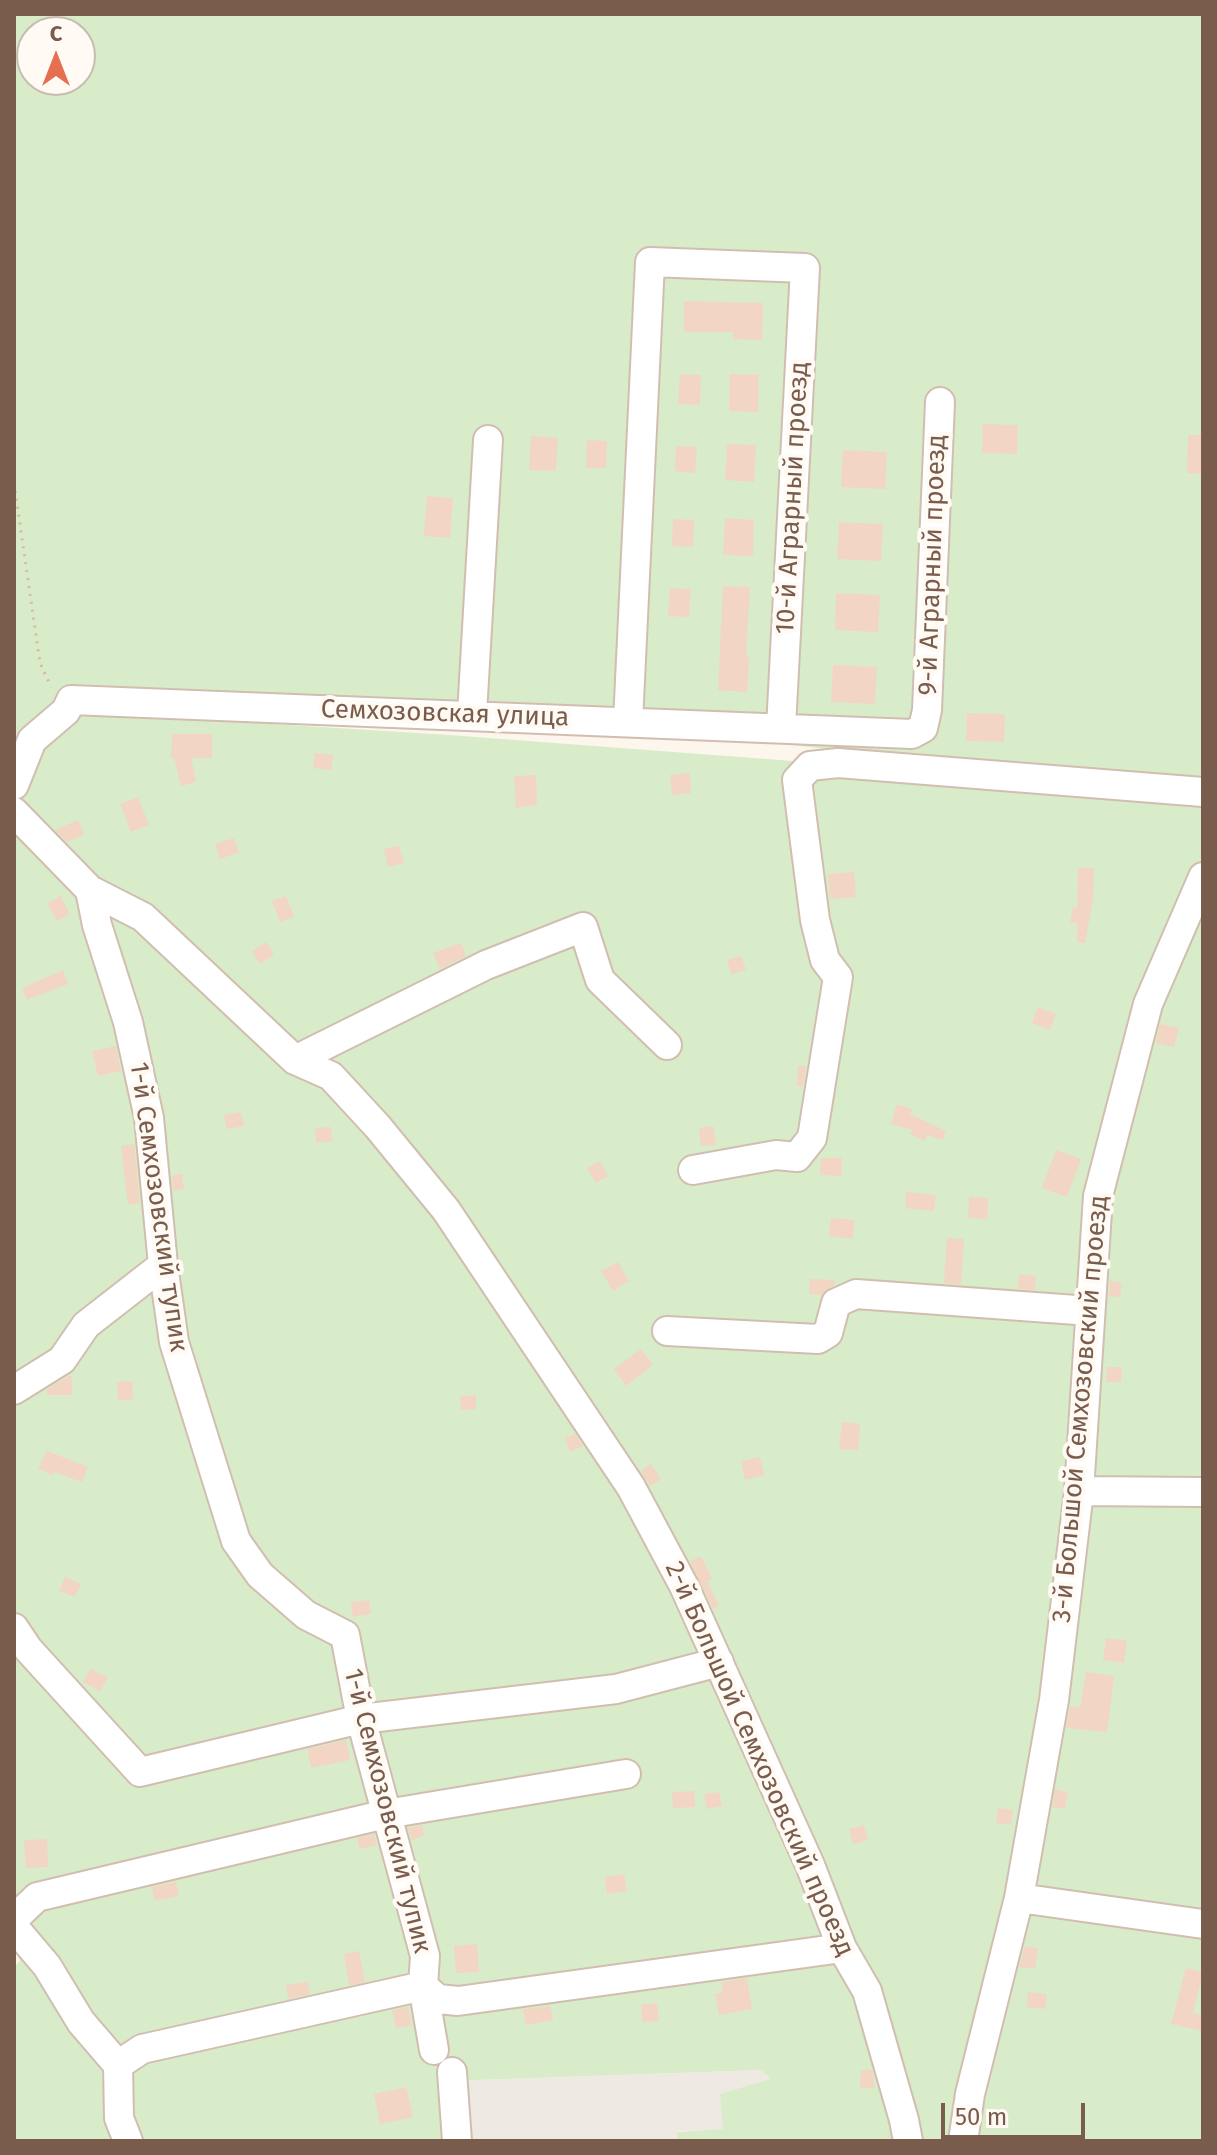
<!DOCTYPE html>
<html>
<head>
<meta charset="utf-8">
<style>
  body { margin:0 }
  #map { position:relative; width:1217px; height:2155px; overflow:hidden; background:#fdf6ec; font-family:"Fira Sans",sans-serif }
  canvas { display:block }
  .frame { position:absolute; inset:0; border:16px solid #7a5c4d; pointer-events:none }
  .north { position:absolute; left:16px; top:16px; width:80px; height:80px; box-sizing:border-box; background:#fffaf3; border:2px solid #cabbb1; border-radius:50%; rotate:0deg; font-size:22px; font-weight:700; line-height:32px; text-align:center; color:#7a5c4d }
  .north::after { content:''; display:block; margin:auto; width:28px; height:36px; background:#e76f51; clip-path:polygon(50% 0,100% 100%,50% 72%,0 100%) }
  .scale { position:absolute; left:941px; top:2103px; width:144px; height:36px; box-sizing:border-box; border:4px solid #7a5c4d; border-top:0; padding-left:10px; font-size:24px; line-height:28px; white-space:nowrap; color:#7a5c4d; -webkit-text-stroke:6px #fffaf3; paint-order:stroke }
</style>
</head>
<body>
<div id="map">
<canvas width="1217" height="2155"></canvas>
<div class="frame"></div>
<div class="north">С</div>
<div class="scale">50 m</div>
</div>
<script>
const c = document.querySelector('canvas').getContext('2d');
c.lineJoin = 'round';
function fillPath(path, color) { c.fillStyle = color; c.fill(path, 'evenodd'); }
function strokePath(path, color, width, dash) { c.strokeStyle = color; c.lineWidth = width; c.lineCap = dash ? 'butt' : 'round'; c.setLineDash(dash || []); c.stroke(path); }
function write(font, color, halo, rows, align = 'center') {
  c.font = font + ' "Fira Sans",sans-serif'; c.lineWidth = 8; c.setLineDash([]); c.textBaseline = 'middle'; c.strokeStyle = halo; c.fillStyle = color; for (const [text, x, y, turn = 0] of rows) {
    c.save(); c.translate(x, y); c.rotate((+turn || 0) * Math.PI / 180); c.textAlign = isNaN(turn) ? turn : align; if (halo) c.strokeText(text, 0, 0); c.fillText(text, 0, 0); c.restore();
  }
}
fillPath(new Path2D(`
  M763,2070L771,2079L723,2130L678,2131L677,2141H451L448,2081Z`), '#efe9e4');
fillPath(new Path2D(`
  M14,14H1203V790L773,743L628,722L67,711L449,735L1203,792V2141H677V2132L723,2129L720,2094L771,2079L762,2070L449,2081L451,2141H14V1967L20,1961L14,1950ZM32,32H80V80H32Z`), '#d8ecc9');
fillPath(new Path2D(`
  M684,301L763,303L762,340L733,339V332H684Z
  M680,374L701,375L700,405L678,404Z
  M730,374L759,375L758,412L729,411Z
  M983,424L1018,425L1017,454L982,453Z
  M1188,435H1203V474L1187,473Z
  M531,436L558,438L556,471L529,470Z
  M587,440L607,441L606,468H586Z
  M727,444L756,445L754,482L725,480Z
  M676,446L697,447L695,473L675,471Z
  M843,450L887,452L885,489L841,487Z
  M427,496L453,498L450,538L424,536Z
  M725,518L754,520L753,556L723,555Z
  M673,519L694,520L693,547L672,546Z
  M839,522L883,524L881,561L837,559Z
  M723,586L750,587L746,655H749L747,692L718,690Z
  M670,588L691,589L689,617L668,616Z
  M836,593L880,595L878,632L835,630Z
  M833,665L877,667L875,704L831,702Z
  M967,713L1005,714L1004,742L966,741Z
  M172,734H212V758H191L196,782L181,786L174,758H171Z
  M315,753L333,755L331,770L313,768Z
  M690,773L691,793L672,795L670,775Z
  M536,775L537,805L516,808L514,776Z
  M138,797L149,825L131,832L120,804Z
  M78,820L84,835L67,842L55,830Z
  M234,838L239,852L220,859L215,844Z
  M399,846L404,863L388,867L384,849Z
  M1078,868H1094L1093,900L1085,943L1077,942V923L1070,922L1073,907L1077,908Z
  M854,872L856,897L830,899L828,874Z
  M60,896L70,914L57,921L47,904Z
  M286,896L294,917L280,922L272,901Z
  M266,942L274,955L260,964L252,951Z
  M461,943L466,956L440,969L433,953Z
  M741,956L746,970L731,974L727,960Z
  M63,970L68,984L27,1000L22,988Z
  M1038,1007L1056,1014L1050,1030L1032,1023Z
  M1160,1024L1179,1028L1174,1047L1156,1043Z
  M116,1046L121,1071L98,1076L92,1051Z
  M798,1066H806L803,1086H797Z
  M897,1104L912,1109L910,1114L946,1131L943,1140L927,1135L925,1141L910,1134L912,1130L891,1124Z
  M241,1112L244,1126L227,1129L224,1115Z
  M713,1126L716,1145L701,1146L699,1128Z
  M331,1127L332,1141L316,1143L315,1128Z
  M134,1144L140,1203L128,1205L121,1146Z
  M1056,1150L1081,1159L1067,1197L1042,1188Z
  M821,1158H842L841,1176L820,1175Z
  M600,1161L608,1176L596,1183L587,1168Z
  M182,1174L184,1189L173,1191L172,1176Z
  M906,1192L936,1195L934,1211L905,1208Z
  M969,1197L988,1198L987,1219L968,1218Z
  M831,1218L855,1220L852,1239L829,1236Z
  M947,1238L964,1239L961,1285L944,1283Z
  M618,1262L629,1281L613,1291L601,1271Z
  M1019,1274L1036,1276L1035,1290L1018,1289Z
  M810,1279L835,1280L834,1285L821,1295L809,1294Z
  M1110,1281L1122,1283L1120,1297L1109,1296Z
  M641,1349L653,1365L626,1386L614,1369Z
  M1107,1367H1122L1121,1382H1106Z
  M69,1376H72V1395H47V1389Z
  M132,1381L133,1399L118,1401L117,1382Z
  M476,1395V1409L461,1410L460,1396Z
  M842,1422L860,1424L858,1450L839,1449Z
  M575,1434L583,1446L570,1452L565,1438Z
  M47,1451L88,1467L82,1482L54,1472L52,1475L38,1468Z
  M760,1457L764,1475L745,1480L741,1461Z
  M651,1464L661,1479L650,1486L641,1471Z
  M701,1556L712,1579L707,1581L719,1606L713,1609L690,1561Z
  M65,1577L81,1584L75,1597L59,1591Z
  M369,1600L371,1614L353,1617L351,1602Z
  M1106,1638L1127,1641L1124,1663L1103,1660Z
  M91,1669L108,1678L100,1691L83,1682Z
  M1086,1672L1114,1676L1107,1732L1066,1728L1070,1706L1080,1708Z
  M346,1740L350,1760L311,1768L307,1749Z
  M1055,1789L1068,1792L1065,1809L1052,1807Z
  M694,1791L695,1807L673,1808L672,1792Z
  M719,1792L722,1806L707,1809L704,1794Z
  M998,1808L1013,1810L1011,1825L996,1823Z
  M422,1825L424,1835L412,1841L408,1828Z
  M864,1825L868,1840L853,1844L849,1829Z
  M374,1834L377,1845L360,1849L357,1838Z
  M47,1839L48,1867L26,1868L24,1840Z
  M624,1874L627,1891L607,1894L605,1877Z
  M176,1882L179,1896L155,1901L152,1887Z
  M477,1944L479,1972L456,1973L454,1946Z
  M1025,1946L1038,1948L1035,1969L1019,1967Z
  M359,1951L365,1982L349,1985L344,1954Z
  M1186,1968L1203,1972L1193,2013L1203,2015V2031L1171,2024Z
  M747,1978L752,2009L719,2015L715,1994L723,1992L721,1982Z
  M308,1982L310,1994L288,1999L286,1985Z
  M1028,1992L1047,1994L1045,2009L1027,2007Z
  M657,2003L659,2021L642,2022L641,2005Z
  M550,2006L553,2020L526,2025L523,2009Z
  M408,2007L412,2025L396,2028L392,2010Z
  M861,2070H872L875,2088H860Z
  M406,2087L413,2117L380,2124L374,2094Z`), '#f3d5c3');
const minor = new Path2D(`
  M472,714L488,440
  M628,722L650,262L805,268L781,728
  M14,785L32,740L66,711L71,700L912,734L923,728L927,710L940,402
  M14,812L90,890L143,917L295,1060L331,1076L378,1127L446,1210L631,1487L684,1586L810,1865L842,1948L867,1991L904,2120L908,2141
  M90,890L97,925L128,1022L149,1118L163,1265L174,1342L236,1541L260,1575L306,1615L345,1635L361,1719L425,1956L423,1986L434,2050
  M295,1060L486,965L583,927L600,980L667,1045
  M693,1170L776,1155L797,1157L812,1138L838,977L825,960L815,920L797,780L810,766L838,763L1203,792
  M667,1331L818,1339L828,1333L836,1303L856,1294L1090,1311
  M14,1390L62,1360L86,1325L163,1265
  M1079,1491L1203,1492
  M14,1628L28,1649L140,1772L361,1719L616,1689L719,1662
  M1019,1898L1203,1924
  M14,1919L37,1897L386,1814L626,1774
  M14,1927L47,1966L81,2022L118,2065L119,2118L128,2141
  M118,2065L142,2049L423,1986L438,1999L458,2001L842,1948
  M452,2072L457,2141
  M963,2141L970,2094L1019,1898L1054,1700L1079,1491L1098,1196L1148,1004L1203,877`);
strokePath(minor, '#d1beb0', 32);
strokePath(new Path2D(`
  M14,483L40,663L51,687`), '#d9b8a5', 3, [2, 6]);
strokePath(minor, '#fff', 28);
write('26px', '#7a5c4d', '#fffaf3', [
  ["10-й Аграрный проезд",793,498,-87],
  ["9-й Аграрный проезд",933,565,-88],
  ["Семхозовская улица",445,714,2],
  ["1-й Семхозовский тупик",158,1207,82],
  ["3-й Большой Семхозовский проезд",1081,1409,-85],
  ["2-й Большой Семхозовский проезд",759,1759,66],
  ["1-й Семхозовский тупик",387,1811,76]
]);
</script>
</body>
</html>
